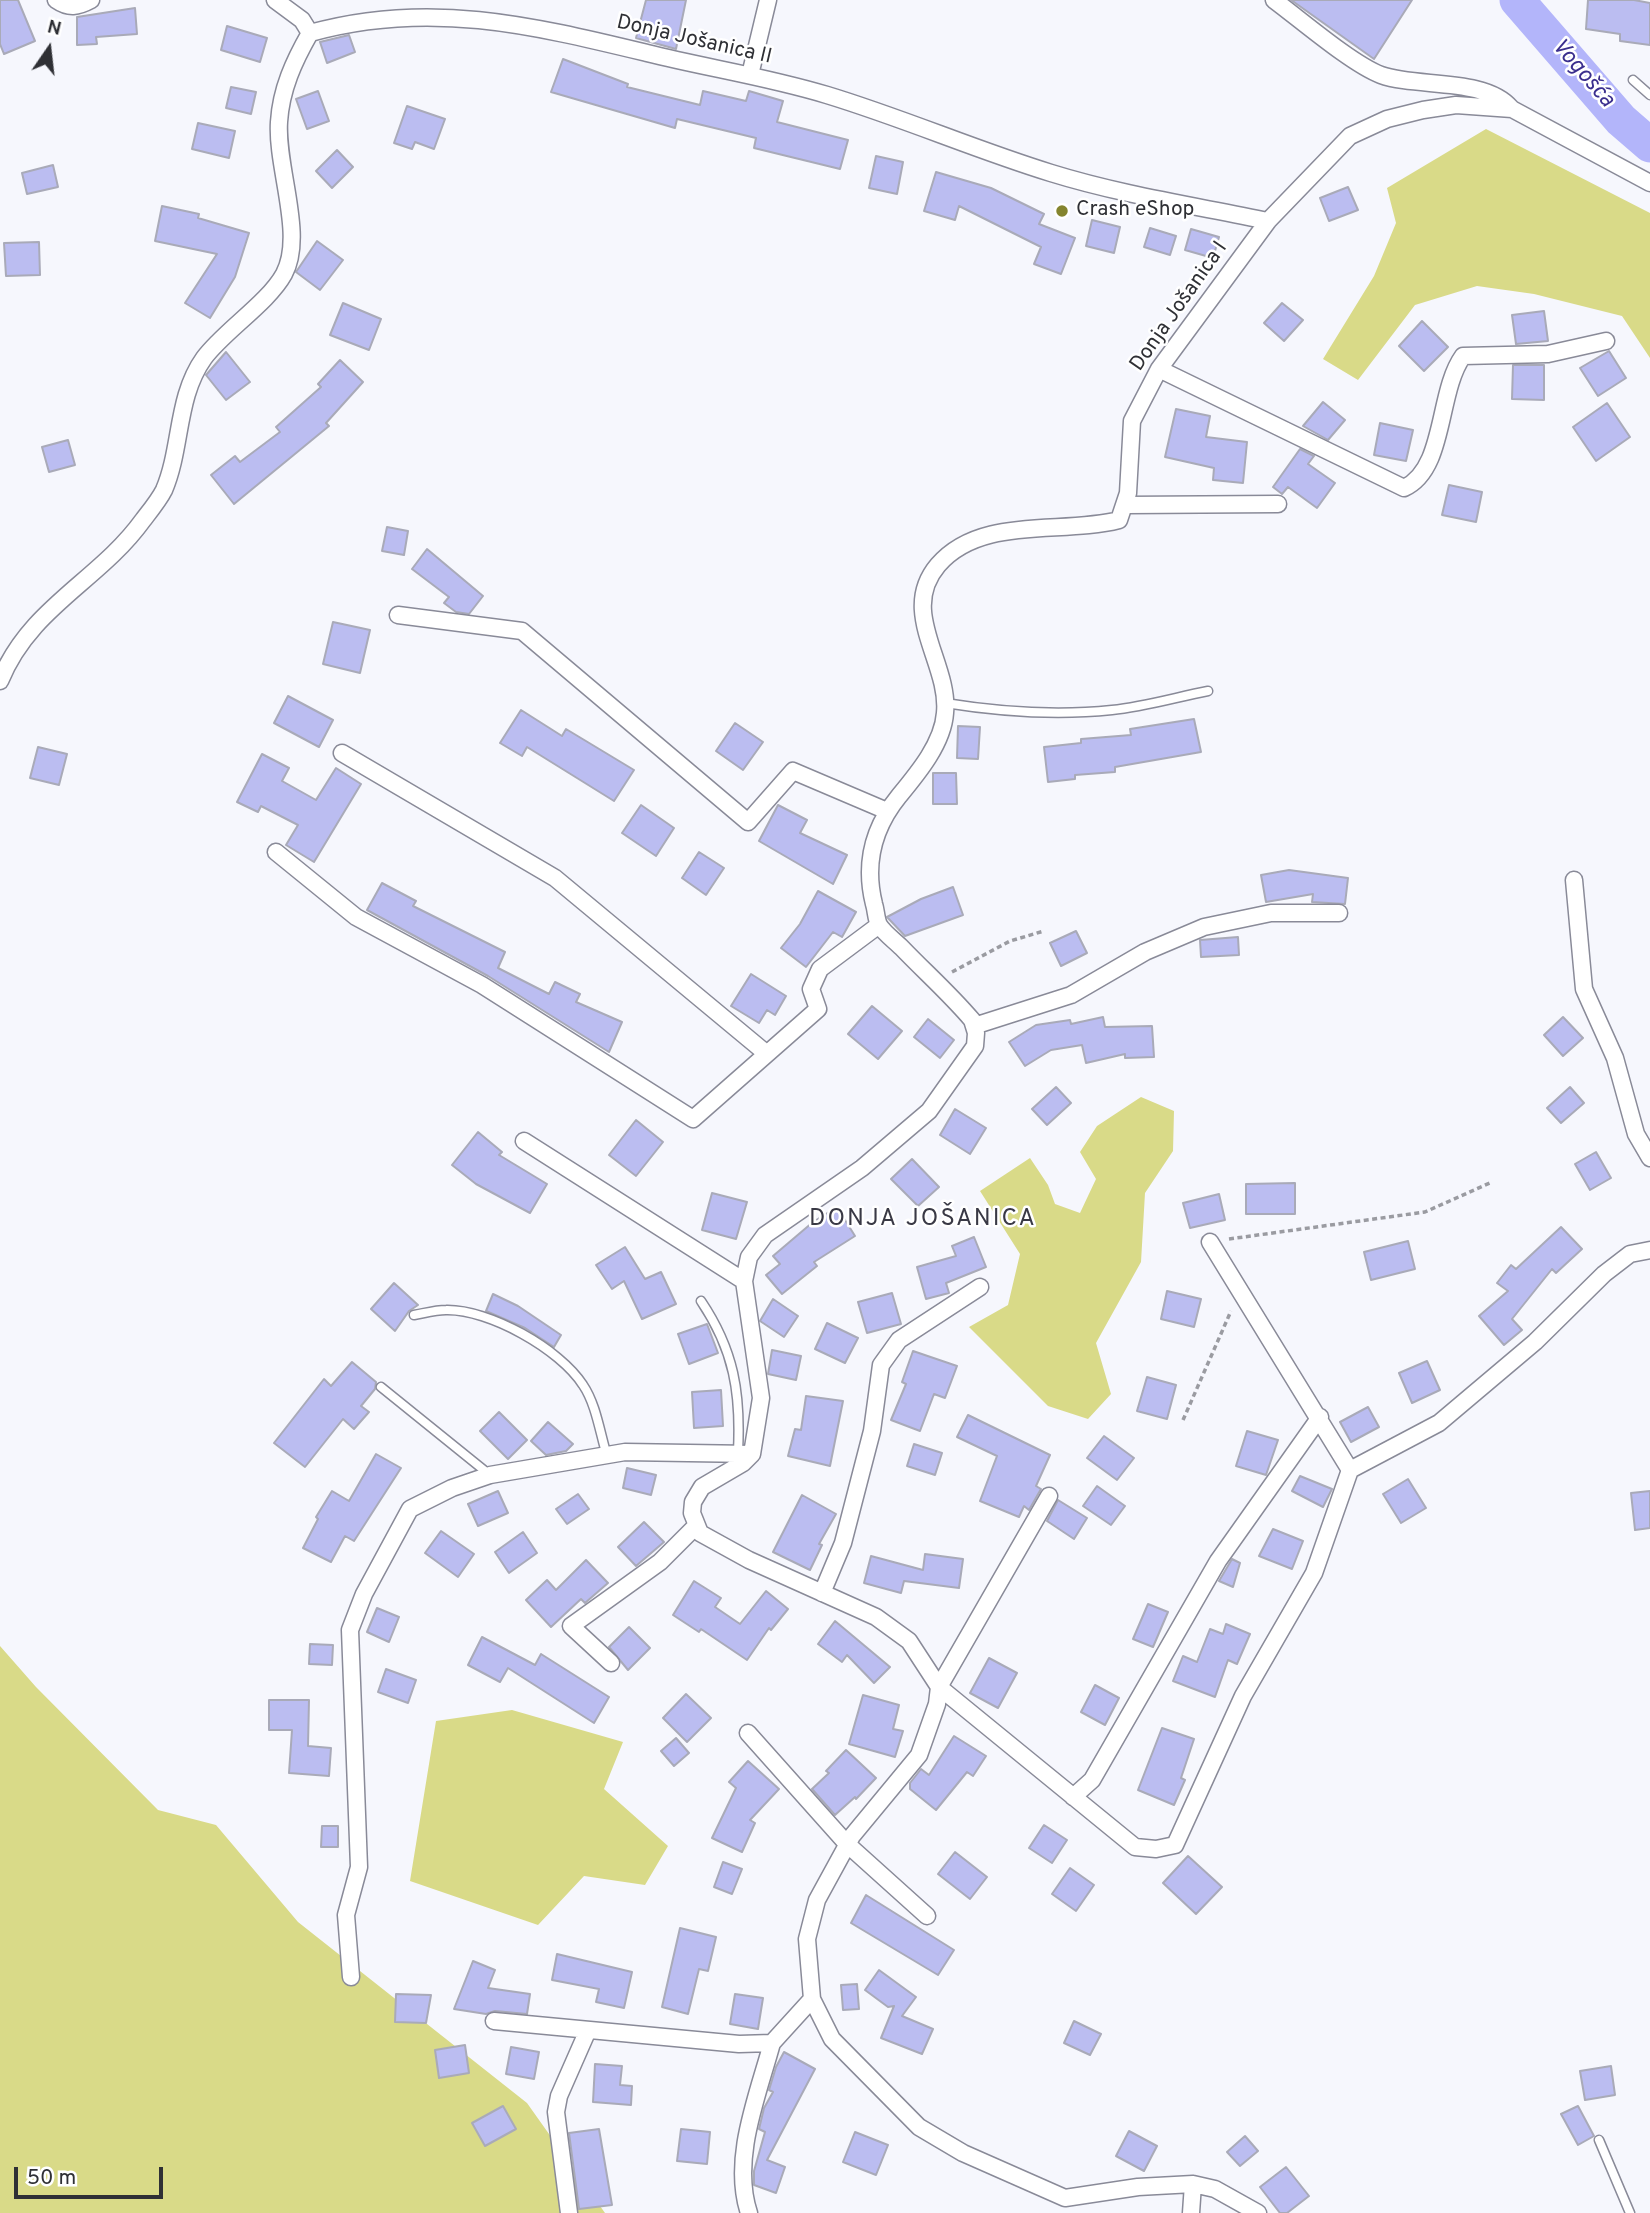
<!DOCTYPE html>
<html>
<head>
<meta charset="utf-8">
<style>
  body { margin:0 }
  #map { position:relative; width:1650px; height:2213px; overflow:hidden; background:#f6f7fd; font-family:Overpass,sans-serif }
  canvas { display:block }
  .north { position:absolute; left:14px; top:14px; width:70px; height:70px; -webkit-text-stroke:5px #fff; paint-order:stroke; rotate:14deg; font-size:19px; font-weight:700; line-height:28px; text-align:center; color:#2f3035 }
  .north::after { content:''; display:block; margin:auto; width:24px; height:32px; background:#2f3035; clip-path:polygon(50% 0,100% 100%,50% 72%,0 100%) }
  .scale { position:absolute; left:14px; top:2167px; width:149px; height:32px; box-sizing:border-box; border:4px solid #2f3035; border-top:0; padding-left:9px; font-size:21px; line-height:24px; white-space:nowrap; color:#2f3035; -webkit-text-stroke:5px #fff; paint-order:stroke }
</style>
</head>
<body>
<div id="map">
<canvas width="1650" height="2213"></canvas>
<div class="north">N</div>
<div class="scale">50 m</div>
</div>
<script>
const c = document.querySelector('canvas').getContext('2d');
c.lineJoin = 'round';
function fillPath(path, color) { c.fillStyle = color; c.fill(path, 'evenodd'); }
function strokePath(path, color, width, dash) { c.strokeStyle = color; c.lineWidth = width; c.lineCap = dash ? 'butt' : 'round'; c.setLineDash(dash || []); c.stroke(path); }
function write(font, color, halo, rows, align = 'center') {
  c.font = font + ' Overpass,sans-serif'; c.lineWidth = 5; c.setLineDash([]); c.textBaseline = 'middle'; c.strokeStyle = halo; c.fillStyle = color; for (const [text, x, y, turn = 0] of rows) {
    c.save(); c.translate(x, y); c.rotate((+turn || 0) * Math.PI / 180); c.textAlign = isNaN(turn) ? turn : align; if (halo) c.strokeText(text, 0, 0); c.fillText(text, 0, 0); c.restore();
  }
}
fillPath(new Path2D(`
  M1486,129L1650,213V358L1622,316L1534,294L1477,286L1415,305L1358,380L1323,359L1374,276L1396,223L1387,188Z
  M1141,1097L1174,1111L1173,1151L1145,1193L1141,1262L1096,1343L1111,1394L1088,1419L1048,1406L969,1327L1008,1305L1020,1254L980,1191L1030,1158L1048,1185L1055,1204L1080,1213L1096,1179L1080,1152L1097,1126Z
  M0,1646L36,1687L158,1810L216,1825L298,1922L527,2103L605,2213H0Z
  M512,1710L623,1742L604,1789L668,1846L645,1885L584,1876L538,1925L410,1881L436,1721Z`), '#d9da88');
strokePath(new Path2D(`
  M1517,0L1621,120L1650,145`), '#b3b5fa', 35);
const building = new Path2D(`
  M0,0H18L35,41L4,54L0,44Z
  M646,0H686L676,49L636,38Z
  M1291,0H1412L1374,59Z
  M1588,0H1634L1650,3V45L1620,41V34L1586,29Z
  M135,8L137,34L96,37L97,44L77,45V17Z
  M227,26L267,38L260,62L221,50Z
  M349,35L355,52L327,63L320,42Z
  M563,59L628,84L627,87L700,105L703,91L746,101L749,91L783,101L777,122L848,140L840,169L754,148L756,138L677,119L675,128L551,92Z
  M231,87L256,92L251,114L226,108Z
  M318,91L329,121L307,129L296,99Z
  M407,106L445,119L434,149L415,142L412,149L394,143Z
  M198,123L235,131L229,158L192,149Z
  M337,150L353,167L332,188L316,171Z
  M876,156L903,162L897,194L869,188Z
  M53,165L58,187L27,194L22,173Z
  M936,172L991,188L1044,214L1039,224L1075,238L1061,274L1034,264L1041,247L959,206L955,220L924,211Z
  M1348,187L1358,210L1329,221L1320,198Z
  M162,206L199,214L198,218L249,233L235,277L210,318L185,303L217,254L155,241Z
  M1092,220L1120,227L1114,253L1086,246Z
  M1150,228L1176,236L1170,255L1144,247Z
  M1191,229L1219,237L1213,258L1185,250Z
  M317,241L343,260L320,290L296,272Z
  M39,242L40,275L6,276L4,243Z
  M343,303L381,319L369,350L330,335Z
  M1282,303L1303,320L1284,341L1264,323Z
  M1544,311L1548,341L1516,344L1512,315Z
  M1422,321L1448,347L1424,371L1399,346Z
  M1609,351L1626,378L1598,396L1580,368Z
  M226,352L250,382L226,400L206,375Z
  M340,360L363,382L326,423L329,426L234,504L211,475L235,456L240,462L280,432L276,427L321,387L318,384Z
  M1513,365H1544V400L1512,399Z
  M1323,402L1345,420L1328,440L1303,426Z
  M1607,403L1630,437L1596,461L1573,427Z
  M1176,409L1210,416L1206,437L1247,442L1243,483L1213,480L1214,468L1165,457Z
  M1380,423L1413,430L1406,461L1374,455Z
  M68,440L75,465L49,472L42,447Z
  M1300,449L1314,456L1308,464L1335,483L1317,508L1288,487L1282,494L1273,487Z
  M1449,485L1482,492L1476,522L1442,515Z
  M387,527L408,531L404,555L382,551Z
  M427,549L483,596L469,614L456,612L444,603L449,597L412,569Z
  M333,622L370,630L360,673L323,664Z
  M288,696L333,720L319,747L274,723Z
  M521,710L562,736L566,729L634,770L614,801L527,747L522,756L500,743Z
  M1194,719L1201,752L1115,767V772L1075,775V779L1048,782L1044,747L1081,743V739L1131,735L1130,729Z
  M735,723L763,742L743,770L716,751Z
  M958,726L980,727L978,759L957,758Z
  M38,747L67,754L59,785L30,778Z
  M262,754L289,768L282,781L316,800L336,768L361,784L314,862L286,845L298,825L261,806L258,812L237,802Z
  M933,773H956L957,804H933Z
  M641,805L674,828L656,856L622,833Z
  M778,805L807,820L800,833L847,855L833,884L759,841Z
  M699,852L724,868L706,895L682,878Z
  M1289,870L1348,878L1345,904L1312,902L1313,894L1266,902L1261,875Z
  M382,883L416,901L413,906L505,952L498,968L549,994L555,982L580,994L576,1002L622,1022L609,1052L488,976L367,910Z
  M953,887L963,915L905,936L887,917L921,899Z
  M818,891L856,912L842,937L833,932L806,967L781,948L800,924Z
  M1076,931L1087,953L1061,966L1050,943Z
  M1238,937L1239,955L1201,957L1200,940Z
  M751,974L786,996L775,1015L767,1010L759,1023L731,1006Z
  M872,1006L902,1031L878,1059L848,1034Z
  M1103,1017L1105,1027L1152,1026L1154,1057L1125,1058V1054L1086,1063L1082,1045L1051,1050L1025,1066L1009,1042L1036,1025L1070,1020L1071,1024Z
  M1563,1017L1583,1038L1563,1056L1544,1035Z
  M928,1019L954,1040L940,1058L914,1037Z
  M1056,1087L1071,1103L1047,1125L1032,1109Z
  M1570,1087L1584,1103L1561,1123L1547,1108Z
  M955,1109L986,1128L970,1154L940,1135Z
  M636,1120L663,1142L636,1176L609,1155Z
  M478,1132L502,1152L499,1155L547,1184L530,1213L476,1184L452,1165Z
  M1596,1152L1611,1178L1590,1190L1575,1164Z
  M912,1159L939,1187L918,1206L891,1179Z
  M1295,1183V1214H1246V1184Z
  M712,1193L747,1202L736,1239L702,1230Z
  M1219,1194L1225,1220L1190,1228L1183,1203Z
  M837,1207L855,1236L814,1262L817,1266L782,1294L766,1275L780,1264L773,1256L813,1222Z
  M1561,1227L1582,1249L1556,1273L1552,1269L1512,1319L1522,1330L1504,1345L1479,1316L1508,1291L1497,1283L1511,1265L1516,1269Z
  M974,1237L986,1267L946,1283L949,1293L926,1299L917,1267L956,1256L952,1246Z
  M1408,1241L1415,1269L1371,1280L1364,1252Z
  M625,1247L645,1279L661,1272L676,1304L642,1319L624,1281L612,1289L596,1265Z
  M394,1283L418,1305L409,1311L395,1331L371,1309Z
  M1167,1291L1201,1299L1194,1327L1161,1319Z
  M892,1293L901,1324L867,1333L858,1302Z
  M493,1294L518,1306L561,1335L554,1347L525,1328L486,1311Z
  M773,1299L798,1316L784,1337L760,1321Z
  M827,1323L858,1338L845,1363L815,1349Z
  M707,1324L718,1353L689,1364L678,1334Z
  M772,1350L801,1356L796,1380L768,1374Z
  M913,1351L957,1366L945,1398L934,1394L920,1431L891,1420L906,1384L902,1382Z
  M1427,1361L1440,1390L1412,1403L1399,1373Z
  M352,1362L376,1382L375,1389L361,1406L369,1412L354,1429L343,1419L305,1467L274,1443L324,1379L331,1386Z
  M1147,1377L1176,1385L1167,1419L1137,1411Z
  M721,1390L723,1426L694,1428L692,1392Z
  M806,1396L843,1401L830,1466L788,1456L795,1429L801,1430Z
  M1368,1407L1379,1427L1351,1442L1340,1422Z
  M499,1412L527,1440L508,1459L480,1431Z
  M968,1415L1050,1455L1036,1486L1041,1489L1029,1510L1024,1506L1019,1517L980,1501L997,1456L957,1437Z
  M548,1422L573,1444L566,1451L546,1455L531,1441Z
  M1247,1431L1278,1440L1266,1475L1236,1466Z
  M1104,1436L1134,1458L1117,1480L1087,1458Z
  M914,1444L942,1453L935,1475L907,1466Z
  M376,1454L401,1468L354,1541L345,1536L331,1562L303,1548L318,1519L316,1517L332,1491L349,1501Z
  M627,1468L656,1475L651,1495L623,1488Z
  M1300,1476L1332,1489L1323,1507L1292,1491Z
  M1408,1479L1426,1508L1401,1523L1383,1494Z
  M1097,1486L1125,1506L1111,1525L1083,1506Z
  M498,1491L508,1513L478,1526L468,1504Z
  M1650,1491V1528L1635,1530L1631,1493Z
  M578,1494L589,1509L567,1524L556,1509Z
  M802,1495L836,1514L819,1544L822,1545L810,1570L773,1552Z
  M1058,1500L1087,1518L1074,1539L1047,1521Z
  M644,1522L664,1542L636,1566L618,1547Z
  M1273,1529L1303,1541L1292,1569L1259,1556Z
  M441,1531L474,1554L458,1577L425,1553Z
  M523,1532L537,1553L509,1573L495,1552Z
  M925,1554L963,1559L959,1588L904,1581L901,1593L864,1583L871,1556L923,1570Z
  M1232,1559L1240,1563L1233,1587L1219,1581Z
  M586,1560L608,1583L585,1603L581,1599L551,1627L526,1600L547,1580L556,1590Z
  M694,1581L721,1598L715,1607L740,1624L766,1591L788,1609L771,1630L769,1628L747,1660L701,1629L699,1632L673,1615Z
  M1148,1604L1168,1612L1153,1647L1133,1639Z
  M377,1608L399,1617L389,1642L367,1632Z
  M835,1621L890,1667L874,1683L847,1655L842,1662L818,1644Z
  M1226,1624L1250,1634L1237,1664L1228,1660L1215,1697L1173,1681L1183,1656L1197,1662L1210,1629L1223,1634Z
  M629,1627L650,1648L628,1670L609,1647Z
  M482,1637L535,1665L541,1654L609,1697L594,1723L508,1668L500,1682L468,1665Z
  M310,1644L333,1645L332,1665L309,1664Z
  M989,1658L1017,1673L998,1708L970,1693Z
  M386,1669L416,1680L408,1703L378,1692Z
  M1095,1685L1119,1698L1105,1725L1081,1712Z
  M686,1694L711,1718L687,1742L663,1718Z
  M863,1695L899,1705L893,1729L903,1731L895,1757L849,1744Z
  M269,1700H309L308,1746L331,1748L329,1776L289,1773L292,1730H269Z
  M1162,1728L1194,1739L1181,1778L1185,1780L1174,1805L1138,1790Z
  M954,1736L986,1756L973,1776L967,1772L936,1810L910,1789V1783L921,1769L929,1775Z
  M676,1738L689,1753L674,1766L661,1751Z
  M846,1750L876,1778L856,1799L855,1797L835,1815L812,1789L829,1773L826,1771Z
  M748,1761L779,1789L750,1820L755,1823L742,1852L712,1838L736,1788L729,1782Z
  M1044,1825L1067,1840L1052,1863L1029,1848Z
  M322,1826H338V1847H321Z
  M955,1852L987,1877L970,1899L938,1874Z
  M1188,1856L1222,1887L1196,1914L1163,1883Z
  M723,1862L742,1869L732,1894L714,1887Z
  M1070,1868L1094,1885L1076,1911L1052,1894Z
  M866,1895L954,1950L938,1975L851,1923Z
  M680,1928L716,1937L708,1971L699,1969L688,2014L662,2007Z
  M557,1954L632,1972L624,2008L596,2002L599,1989L552,1980Z
  M473,1961L495,1970L488,1988L530,1994L527,2014L495,2011L486,2014L454,2009Z
  M879,1970L916,1997L902,2016L933,2029L922,2054L881,2038L894,2006L888,2007L865,1990Z
  M857,1984L859,2009L843,2010L841,1985Z
  M396,1994L431,1995L426,2023L395,2022Z
  M735,1994L763,1998L758,2029L730,2024Z
  M1074,2021L1101,2034L1090,2055L1064,2043Z
  M465,2045L469,2073L439,2078L435,2050Z
  M511,2047L539,2052L534,2079L506,2074Z
  M784,2052L815,2069L767,2160L785,2167L776,2193L754,2185V2171L765,2132L759,2129L764,2108L773,2092L769,2090L776,2067Z
  M595,2064L622,2066L620,2085L632,2086L631,2105L593,2102Z
  M1611,2066L1615,2095L1585,2100L1580,2071Z
  M503,2106L516,2129L485,2146L472,2123Z
  M1578,2106L1594,2136L1578,2145L1561,2114Z
  M599,2129L612,2205L579,2209L569,2133Z
  M681,2129L710,2132L707,2164L677,2161Z
  M1129,2131L1157,2146L1144,2171L1116,2156Z
  M855,2132L888,2145L876,2175L843,2162Z
  M1245,2136L1258,2151L1240,2166L1227,2152Z
  M1286,2167L1309,2196L1287,2213H1280L1260,2187Z`);
fillPath(building, '#bbbdf1');
strokePath(building, '#a9aab8', 2);
const lane = new Path2D(`
  M1633,80L1650,95
  M945,703C1001,712 1055,716 1112,710C1144,707 1177,697 1208,691
  M701,1301C734,1350 741,1393 738,1452
  M414,1315C425,1313 436,1310 446,1310C489,1309 560,1349 583,1385C596,1404 600,1433 607,1456
  M381,1387L490,1475
  M1599,2140L1630,2213`);
const street = new Path2D(`
  M56,0C69,9 78,7 91,0
  M275,0L302,20L310,33
  M1274,0C1301,20 1352,64 1381,75C1416,88 1485,77 1511,108
  M750,75L768,0
  M1159,369L1404,488C1446,469 1437,392 1463,356L1548,354L1606,341
  M1127,505L1278,504
  M398,615L522,631L748,822L793,771L887,811
  M0,681C30,607 99,581 143,520C150,511 159,500 164,490C182,448 176,397 204,358C224,331 268,303 284,274C305,235 276,168 279,122C281,89 294,61 310,33C428,0 531,25 647,53C707,68 768,77 827,95C903,118 976,150 1051,173C1122,195 1196,206 1268,221
  M342,753L555,878L767,1054
  M276,852L356,917L482,985L693,1119L818,1009L811,989L820,969L879,925
  M1574,880L1584,989L1615,1058L1636,1134L1650,1158
  M974,1026L1071,995L1145,952L1204,927L1271,913H1339
  M524,1141L744,1281
  M1350,1470L1439,1423L1535,1342L1604,1274L1630,1254L1650,1250
  M1049,1496L939,1687L1135,1847L1156,1849L1175,1845L1243,1696L1314,1573L1350,1470L1210,1242
  M822,1593L843,1543L872,1431L881,1365L899,1340L980,1287
  M611,1663L571,1626L660,1562L695,1527
  M748,1733L847,1844L927,1916
  M1073,1797L1092,1780L1218,1561L1320,1417
  M351,1977L346,1915L359,1867L350,1630L364,1594L410,1509L452,1488L490,1475L625,1452L752,1454
  M494,2021L739,2044L772,2043L812,1999
  M569,2213L556,2112L559,2096L588,2030
  M749,2213C731,2159 758,2095 772,2043
  M1191,2213L1193,2184
  M1258,2213L1215,2189L1193,2184L1138,2187L1065,2198L963,2153L919,2127L832,2039L812,1999L807,1939L817,1900L852,1836L919,1755L937,1704L939,1687L909,1641L876,1617L749,1560L700,1533L692,1513L693,1502L702,1487L743,1463L752,1454L761,1398L744,1281L749,1257L765,1235L862,1168L929,1111L975,1046L976,1033L972,1020C950,994 925,972 902,948C895,941 884,933 879,925C876,919 876,910 874,904C864,864 873,828 899,796C918,773 943,743 945,713C950,663 898,612 938,565C981,515 1062,535 1119,520L1128,493L1132,421L1159,369L1268,221L1350,136L1387,119L1423,110L1456,105L1512,109L1650,183`);
strokePath(lane, '#898a98', 11);
strokePath(street, '#898a98', 19);
strokePath(new Path2D(`
  M952,972L1010,941L1044,931
  M1229,1239L1425,1212L1492,1182
  M1183,1420L1231,1311`), '#9a9ba1', 3.5, [5, 3.5]);
strokePath(lane, '#fff', 8);
strokePath(street, '#fff', 16);
for (const [x, y, r, color] of [
  [1062,211,7,"#84842e"]
]) { const dot = new Path2D(); dot.arc(x, y, r, 0, 2 * Math.PI); c.fillStyle = color; c.fill(dot); strokePath(dot, '#fff', 2.5); }
write('21px', '#2f3035', '#fff', [
  ["Donja Jošanica II",694,41,13],
  ["Donja Jošanica I",1180,307,-55]
]);
write('21px', '#2f3035', '#fff', [
  ["Crash eShop",1076,211]
], 'left');
write('italic 23px', '#3b2f8e', '#fff', [
  ["Vogošća",1582,74,49]
]);
c.letterSpacing = '2px';
write('24px', '#393945', '#fff', [
  ["DONJA JOŠANICA",923,1220]
]);
c.letterSpacing = '0px';
</script>
</body>
</html>
